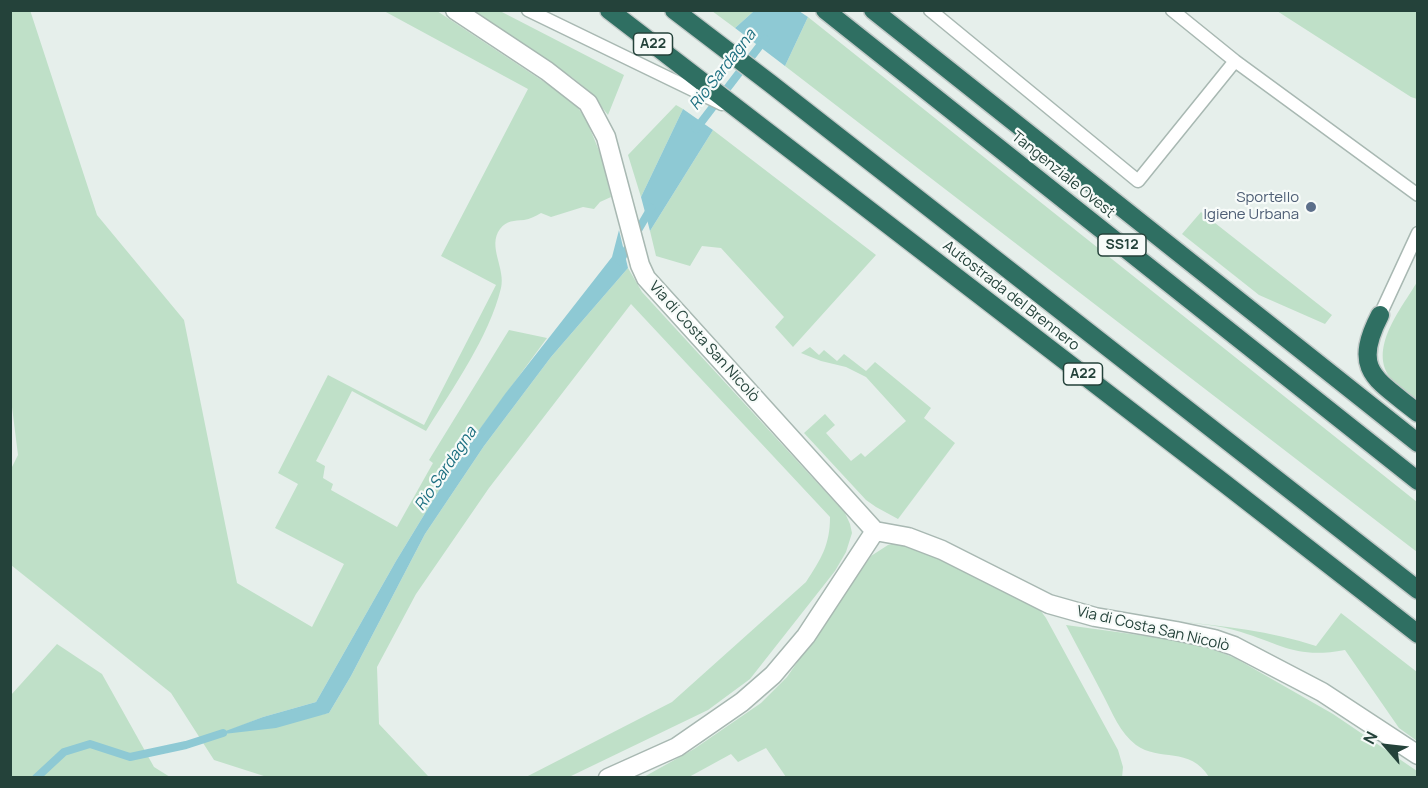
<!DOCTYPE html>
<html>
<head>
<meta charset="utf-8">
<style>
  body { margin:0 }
  #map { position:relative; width:1428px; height:788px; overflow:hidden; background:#e6efeb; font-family:Manrope,sans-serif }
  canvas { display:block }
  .frame { position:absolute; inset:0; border:12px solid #24423a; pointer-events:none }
  .north { position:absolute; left:1356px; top:716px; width:60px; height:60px; -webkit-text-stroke:4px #f7fbf9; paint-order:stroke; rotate:298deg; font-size:16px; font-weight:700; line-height:24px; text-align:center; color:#24423a }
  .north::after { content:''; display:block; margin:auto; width:21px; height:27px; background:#24423a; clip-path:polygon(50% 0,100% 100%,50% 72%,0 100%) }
</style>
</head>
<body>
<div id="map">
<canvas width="1428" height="788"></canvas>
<div class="frame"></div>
<div class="north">N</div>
</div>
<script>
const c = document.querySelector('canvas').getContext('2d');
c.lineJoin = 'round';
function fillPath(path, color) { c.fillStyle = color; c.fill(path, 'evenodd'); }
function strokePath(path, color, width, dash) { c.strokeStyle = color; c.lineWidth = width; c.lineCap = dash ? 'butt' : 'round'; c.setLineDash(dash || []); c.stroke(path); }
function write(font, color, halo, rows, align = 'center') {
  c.font = font + ' Manrope,sans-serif'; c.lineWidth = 4.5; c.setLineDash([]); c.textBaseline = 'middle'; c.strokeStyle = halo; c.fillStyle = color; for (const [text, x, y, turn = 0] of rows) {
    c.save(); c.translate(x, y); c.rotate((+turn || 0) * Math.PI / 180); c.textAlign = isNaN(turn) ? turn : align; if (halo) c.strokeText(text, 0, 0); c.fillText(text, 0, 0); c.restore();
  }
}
fillPath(new Path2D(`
  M30,10L97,215L184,320L237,583L312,627L344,564L275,528L298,484L278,473L328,375L424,425L496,285L441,256L528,89L384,11H437L573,101L586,119L602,158L611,197L600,202L594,209L583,207L551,217L541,213C536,216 530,219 524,220C514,221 507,220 500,229C487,246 506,269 501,288C489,337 453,388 426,431L352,391L316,461L325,466L323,478L333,484L331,490L397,527L433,463L429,460L509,330L547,338L458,459L396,561L316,702L263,717L218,735L329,713L351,676L425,534L484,446L551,357L628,268L642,292L845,513L850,524L852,533L846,552L835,571L750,679L708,710L569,777H526L672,702L806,582C821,559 830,545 830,517L631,304L489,488L416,594L377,667L379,724L428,776L439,777H267L214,760L171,693L11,565L10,471L18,455L10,391V11Z
  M474,11H500L624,75L608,115L589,91L573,78Z
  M712,11H754L735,28Z
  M1277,11H1417V99L1411,97Z
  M808,17L1417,502V552L785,66Z
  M676,105L683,109L641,197L628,155Z
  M713,130L876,255L793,347L775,327L784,317L721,248L702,246L690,266L656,256L650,231Z
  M1201,212L1332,315L1325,324L1259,295L1182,234Z
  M1417,282V401C1409,394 1398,388 1392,380C1366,350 1402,308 1417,282Z
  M810,347L819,355L824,350L837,361L844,354L866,371L875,362L931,408L924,418L955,443L898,519L876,507L866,500L804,433L825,414L835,425L826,433L851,461L861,453L865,457L906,421L866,377L846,367L821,361L801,353Z
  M896,543L919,547L1038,607L1046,618L1118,750L1123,767L1122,778L786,777L766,748L738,762L731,754L689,777L642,778L694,749L761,703L787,677L871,556L888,545Z
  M1341,613L1417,672V741L1399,728L1345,650C1297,659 1283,645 1241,632C1220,625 1197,624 1176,621C1224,626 1270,631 1316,646Z
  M1066,625L1197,643L1235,658L1333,714L1417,771V777H1209C1190,746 1159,762 1136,745C1120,733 1112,712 1103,695C1091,672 1078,648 1066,625Z
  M57,644L102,674L154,767L170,777H11V695Z`), '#bfe0c8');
fillPath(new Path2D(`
  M754,11H799L808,17L785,66L735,28Z
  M683,109L713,130L650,231L641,197Z
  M619,230L628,268L551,357L484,446L425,534L351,676L329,713L276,728L215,735L263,717L316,702L396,561L458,459L505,394L612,257Z`), '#8ec9d4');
strokePath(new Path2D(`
  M696,129L765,39
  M620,261L651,208
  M36,778L64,752L90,744L130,757L186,745L223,733`), '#8ec9d4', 8);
const lane = new Path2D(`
  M528,10L722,104
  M930,10L1138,181L1235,61
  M1172,10L1235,61L1418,195
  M1380,315L1418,233`);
const street = new Path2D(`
  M455,10L547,71L588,103L606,137L640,265L646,278L875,531L908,537L942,550L1049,604L1095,617L1176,631L1214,639L1234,646L1322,692L1418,755
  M608,778L677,747L742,702L773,675L806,636L875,531`);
const highway = new Path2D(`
  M609,10L1224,483L1418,634
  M674,10L771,84L1418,590
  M825,10L1418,481
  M873,10L1418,443
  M1380,315C1351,371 1376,379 1418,413`);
strokePath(lane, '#a8b8b2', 15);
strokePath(street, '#a8b8b2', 21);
strokePath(highway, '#c2cac8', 21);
strokePath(lane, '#fff', 12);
strokePath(street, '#fff', 18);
strokePath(highway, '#2f6f62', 18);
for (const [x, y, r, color] of [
  [1311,207,6,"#5c6f8a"]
]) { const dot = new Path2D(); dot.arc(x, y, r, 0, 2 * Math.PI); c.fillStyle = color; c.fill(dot); strokePath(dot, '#f7fbf9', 2); }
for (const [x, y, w] of [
  [653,44,39],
  [1122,245,48],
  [1083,374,39]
]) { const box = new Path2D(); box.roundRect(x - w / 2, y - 11, w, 22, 4.5); c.fillStyle = '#f7fbf9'; c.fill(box); strokePath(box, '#24423a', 1.5); }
write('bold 14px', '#24423a', null, [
  ["A22",653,44],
  ["SS12",1122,245],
  ["A22",1083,374]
]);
write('15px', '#24423a', '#f7fbf9', [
  ["Tangenziale Ovest",1063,175,39],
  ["Autostrada del Brennero",1011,296,38],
  ["Via di Costa San Nicolò",704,342,48],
  ["Via di Costa San Nicolò",1153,629,13]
]);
write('15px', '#4e5e75', '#f7fbf9', [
  ["Sportello",1299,198],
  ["Igiene Urbana",1299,215]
], 'right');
write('italic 16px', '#1c6f80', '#f7fbf9', [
  ["Rio Sardagna",723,70,-52],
  ["Rio Sardagna",446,469,-56]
]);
</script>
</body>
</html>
